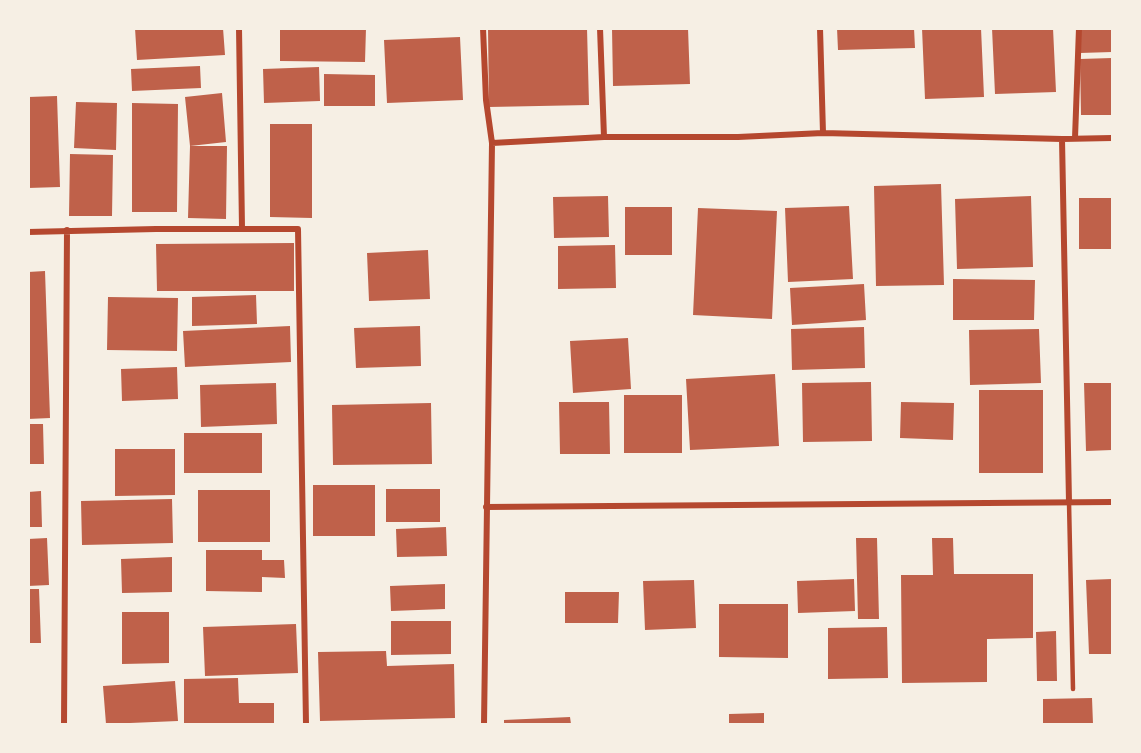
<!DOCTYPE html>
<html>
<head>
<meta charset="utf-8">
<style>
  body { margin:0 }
  #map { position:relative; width:1141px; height:753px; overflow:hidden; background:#f6efe4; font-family:"Fira Sans",sans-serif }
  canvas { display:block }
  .frame { position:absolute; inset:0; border:30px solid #f6efe4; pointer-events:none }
</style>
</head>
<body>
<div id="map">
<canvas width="1141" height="753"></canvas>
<div class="frame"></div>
</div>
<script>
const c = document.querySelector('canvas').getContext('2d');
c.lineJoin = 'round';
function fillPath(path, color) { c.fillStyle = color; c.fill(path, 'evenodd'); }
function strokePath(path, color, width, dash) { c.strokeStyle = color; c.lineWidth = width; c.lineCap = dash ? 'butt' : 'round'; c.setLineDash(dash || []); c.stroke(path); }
fillPath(new Path2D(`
  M135,28H223L225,55L137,60Z
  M280,28H366L365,62L280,61Z
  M488,28H587L589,105L489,107Z
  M612,28H688L690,84L613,86Z
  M837,28H914L915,48L838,50Z
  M922,28H981L984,97L925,99Z
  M992,28H1053L1056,92L995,94Z
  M1080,28H1112V52L1080,53Z
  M460,37L463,100L387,103L384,40Z
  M1112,58V115H1081L1080,59Z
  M200,66L201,88L132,91L131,69Z
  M319,67L320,101L264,103L263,69Z
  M324,74L375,75V106H324Z
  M222,93L226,142L190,146L185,97Z
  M57,96L60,187L28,188V97Z
  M76,102L117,103L116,150L74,148Z
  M132,103L178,104L177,212H132Z
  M270,124H312V218L270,217Z
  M190,146H227L226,219L188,218Z
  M70,154L113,155L112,216H69Z
  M941,184L944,285L876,286L874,186Z
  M608,196L609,237L554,238L553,197Z
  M1031,196L1033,267L957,269L955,199Z
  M1079,198H1112V249H1079Z
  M849,206L853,279L788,282L785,208Z
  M625,207H672V255H625Z
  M698,208L777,211L772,319L693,315Z
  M294,243V291H157L156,244Z
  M615,245L616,288L558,289V246Z
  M428,250L430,299L369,301L367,253Z
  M45,271L50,418L28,419V272Z
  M953,279L1035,280L1034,320H953Z
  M864,284L866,320L792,325L790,288Z
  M256,295L257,324L192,326V297Z
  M108,297L178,298L177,351L107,350Z
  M290,326L291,362L185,367L183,331Z
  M420,326L421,366L356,368L354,328Z
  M864,327L865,368L792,370L791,329Z
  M1039,329L1041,383L970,385L969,330Z
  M628,338L631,389L573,393L570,341Z
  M177,367L178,399L122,401L121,369Z
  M775,374L779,446L690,450L686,379Z
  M871,382L872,441L803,442L802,383Z
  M276,383L277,424L201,427L200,385Z
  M1084,383H1112V450L1086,451Z
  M979,390H1043V473H979Z
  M624,395H682V453H624Z
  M559,402H609L610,454H560Z
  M901,402L954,403L953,440L900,438Z
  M431,403L432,464L333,465L332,405Z
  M28,424H43L44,464H28Z
  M184,433H262V473H184Z
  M115,449H175V495L115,496Z
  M313,485H375V536H313Z
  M386,489H440V522H386Z
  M198,490H270V542H198Z
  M41,491L42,527H28V492Z
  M172,499L173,543L82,545L81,501Z
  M446,527L447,556L397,557L396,529Z
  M47,538L49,585L28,586V539Z
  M856,538H877L879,619H858Z
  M932,538H953L954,574H1033V638L987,639V682L902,683L901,575H933Z
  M206,550H262V560H284L285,578L262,577V592L206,591Z
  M172,557V592L122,593L121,559Z
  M854,579L855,611L798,613L797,581Z
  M1112,579V654H1089L1086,580Z
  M694,580L696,628L645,630L643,581Z
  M445,584V609L391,611L390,586Z
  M28,589H39L41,643H28Z
  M565,592H619L618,623H565Z
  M719,604H788V658L719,657Z
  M122,612H169V663L122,664Z
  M391,621H451V654L391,655Z
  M296,624L298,673L205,676L203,627Z
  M887,627L888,678L828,679V628Z
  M1056,631L1057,681H1037L1036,632Z
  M386,651L387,666L454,664L455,718L320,721L318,652Z
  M238,678L239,703H274V724H184V679Z
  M175,681L178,721L106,724L103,686Z
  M1092,698L1093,724H1043V699Z
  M764,713V724H729V714Z
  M570,717L571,724H504V720Z`), '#bf614a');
strokePath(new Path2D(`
  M1069,502L1073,689`), '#b5482f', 4.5);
strokePath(new Path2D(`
  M239,28L242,228
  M483,28L486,100L492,143L484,724
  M600,28L604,137
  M820,28L823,133
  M1075,138L1079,28
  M1062,139L1069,502
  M492,143L604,137H738L823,133L1062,139L1112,138
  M28,232L156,229H298L306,724
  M486,507L1112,502
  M64,724L67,230`), '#b5482f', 6);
</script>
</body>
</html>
